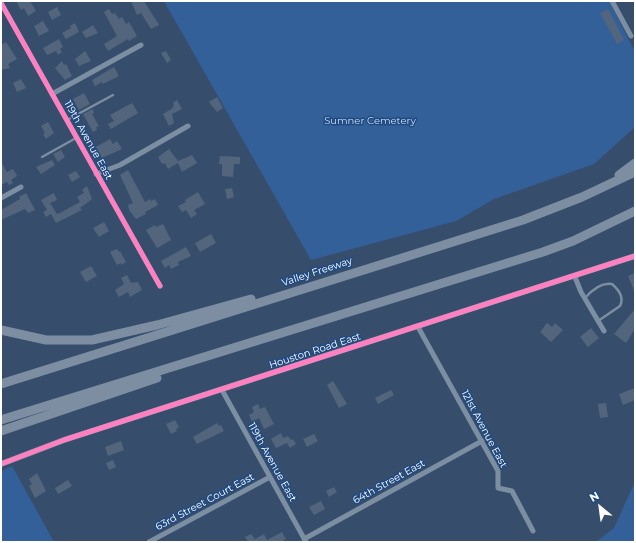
<!DOCTYPE html>
<html>
<head>
<meta charset="utf-8">
<style>
  body { margin:0 }
  #map { position:relative; width:636px; height:543px; overflow:hidden; background:#364e6c; font-family:Montserrat,sans-serif }
  canvas { display:block }
  .frame { position:absolute; inset:0; border:2px solid #fff; pointer-events:none }
  .north { position:absolute; left:580px; top:487px; width:40px; height:40px; -webkit-text-stroke:3px #204a82; paint-order:stroke; rotate:331deg; font-size:11px; font-weight:700; line-height:16px; text-align:center; color:#fff }
  .north::after { content:''; display:block; margin:auto; width:14px; height:18px; background:#fff; clip-path:polygon(50% 0,100% 100%,50% 72%,0 100%) }
</style>
</head>
<body>
<div id="map">
<canvas width="636" height="543"></canvas>
<div class="frame"></div>
<div class="north">N</div>
</div>
<script>
const c = document.querySelector('canvas').getContext('2d');
c.lineJoin = 'round';
function fillPath(path, color) { c.fillStyle = color; c.fill(path, 'evenodd'); }
function strokePath(path, color, width, dash) { c.strokeStyle = color; c.lineWidth = width; c.lineCap = dash ? 'butt' : 'round'; c.setLineDash(dash || []); c.stroke(path); }
function write(font, color, halo, rows, align = 'center') {
  c.font = font + ' Montserrat,sans-serif'; c.lineWidth = 3; c.setLineDash([]); c.textBaseline = 'middle'; c.strokeStyle = halo; c.fillStyle = color; for (const [text, x, y, turn = 0] of rows) {
    c.save(); c.translate(x, y); c.rotate((+turn || 0) * Math.PI / 180); c.textAlign = isNaN(turn) ? turn : align; if (halo) c.strokeText(text, 0, 0); c.fillText(text, 0, 0); c.restore();
  }
}
fillPath(new Path2D(`
  M164,1H609L633,48L635,47V127L594,164L494,199L456,221L311,260Z
  M12,466L54,542H1V471Z
  M635,482V542H596L614,528Z`), '#34609a');
fillPath(new Path2D(`
  M16,1H30L36,11L28,16L24,8L21,10Z
  M131,1H144L159,25L151,29L141,13L137,15Z
  M57,7L61,15L52,20L48,12Z
  M109,9L112,14L115,13L119,19L122,17L126,24L129,22L137,36L129,41L128,39L108,51L104,44L117,36L104,12Z
  M608,9L624,40L617,44L600,13Z
  M43,21L49,31L39,36L34,26Z
  M75,23L79,32L66,39L62,33L71,28L70,26Z
  M93,25L98,33L86,38L82,32Z
  M59,39L63,47L60,49L62,52L58,55L56,51L47,55L43,48Z
  M6,42L17,59L8,64L10,68L1,70V45Z
  M85,51L91,61L79,66L75,59Z
  M166,51L171,60L167,63L161,53Z
  M62,61L64,65L66,64L72,76L65,80L55,68Z
  M114,67L119,76L103,84L102,82L95,86L92,80Z
  M21,79L26,88L17,92L13,83Z
  M84,93L90,104L79,110L73,99Z
  M217,97L223,108L217,112L209,102Z
  M177,100L182,109L172,114L174,123L169,126L163,114L173,108L172,107L174,106L173,103Z
  M132,103L138,113L111,129L108,124L114,121L110,115Z
  M93,109L94,113L92,114L99,126L96,127L97,130L93,132L83,114Z
  M48,122L54,133L46,139L43,134L45,133L41,126Z
  M110,139L113,144L117,141L122,149L102,158L96,147Z
  M169,149L178,161L192,155L197,163L182,172L178,163L168,169L165,163L162,164L158,157Z
  M61,150L65,157L58,162L53,154Z
  M220,156L240,157V164H234L233,177L222,176V164H219Z
  M52,160L55,165L41,174L36,167Z
  M1,162L7,172L13,169L17,176L11,180L13,183L9,185L7,182L1,185Z
  M128,170L145,202L150,199L151,201L155,199L158,205L145,212L146,214L136,219L129,210L128,205L133,203L120,175Z
  M76,171L80,177L72,182L68,175Z
  M87,186L92,199L80,208L82,210L56,223L51,214L46,217L43,212L47,210L41,200L54,193L57,200L50,203L57,214L60,213L80,202L77,197L84,193L82,190Z
  M232,188L234,197L227,199L225,189Z
  M198,192L205,204L194,210L197,214L191,218L186,210L182,212L178,206L186,202L185,200Z
  M26,193L35,210L28,213L25,209L1,220V210L20,199L19,197Z
  M104,222L109,231L99,237L93,228Z
  M163,224L171,240L157,248L146,230L155,225L156,227Z
  M211,234L216,243L200,252L195,243Z
  M186,247L191,256L178,262L179,265L171,269L169,265L165,268L161,261Z
  M117,249L119,252L120,251L126,262L121,265V263L117,265L110,252Z
  M91,266L97,276L86,282L80,272Z
  M635,273V293L628,276Z
  M127,275L131,283L138,282L142,290L130,297L128,292L119,297L115,290L124,284L121,278Z
  M635,309V329L626,343L614,334Z
  M547,323L552,327L555,323L563,330L551,342L540,332Z
  M591,328L599,338L588,347L580,337Z
  M333,381L347,404L339,408L327,385Z
  M635,388V400L623,405L619,394Z
  M391,390L394,395L378,404L375,398Z
  M606,403L608,417L600,418L598,404Z
  M258,404L260,409L265,407L274,424L264,429L259,418L252,422L249,415L254,412L252,407Z
  M175,420L179,427L176,429L177,431L171,434L166,424Z
  M217,423L219,426L221,425L224,431L197,444L193,437Z
  M281,433L283,438L288,436L291,440L293,439L296,444L290,448L287,443L276,448L271,439Z
  M314,434L318,441L307,447L303,439Z
  M121,441L124,450L108,456L105,447Z
  M113,460L116,467L109,470L106,463Z
  M37,473L46,491L35,498L29,486L32,484L29,479Z
  M68,480L72,486L58,494L55,488Z
  M334,487L337,492L329,497L326,491Z
  M321,501L325,509L314,515L309,507Z
  M282,532L286,539L281,542H248L245,537L251,534L255,539L264,534L267,540Z`), '#52657d');
strokePath(new Path2D(`
  M67,120L113,95
  M42,157L76,138
  M585,298C592,290 601,282 612,284C619,290 624,298 620,306L598,321`), '#7c8ea2', 2.5);
strokePath(new Path2D(`
  M612,1L631,36
  M1,3L160,286
  M52,94L141,45
  M96,174L120,165L188,126
  M1,198L21,187
  M575,277L581,292L604,331
  M418,327L498,471V488L512,491L533,531
  M222,390L306,542
  M304,539L482,441
  M149,542L270,477`), '#7c8ea2', 5);
strokePath(new Path2D(`
  M1,464L64,440L635,256`), '#7c8ea2', 6);
strokePath(new Path2D(`
  M619,175L635,163
  M1,330L46,340H92L157,325L251,299
  M1,384L523,220L582,197L635,172
  M1,420L543,252L573,241L635,211
  M1,431L157,378`), '#7d8ea2', 9);
strokePath(new Path2D(`
  M1,3L160,286
  M1,464L64,440L635,256`), '#ff80c0', 5);
write('10px', '#cbdef7', '#204a82', [
  ["Sumner Cemetery",370,121]
]);
write('10px', '#fff', '#204a82', [
  ["119th Avenue East",88,140,61],
  ["Valley Freeway",317,272,-18],
  ["Houston Road East",315,351,-18],
  ["121st Avenue East",484,429,62],
  ["119th Avenue East",272,462,61],
  ["64th Street East",389,482,-29],
  ["63rd Street Court East",205,502,-28]
]);
</script>
</body>
</html>
